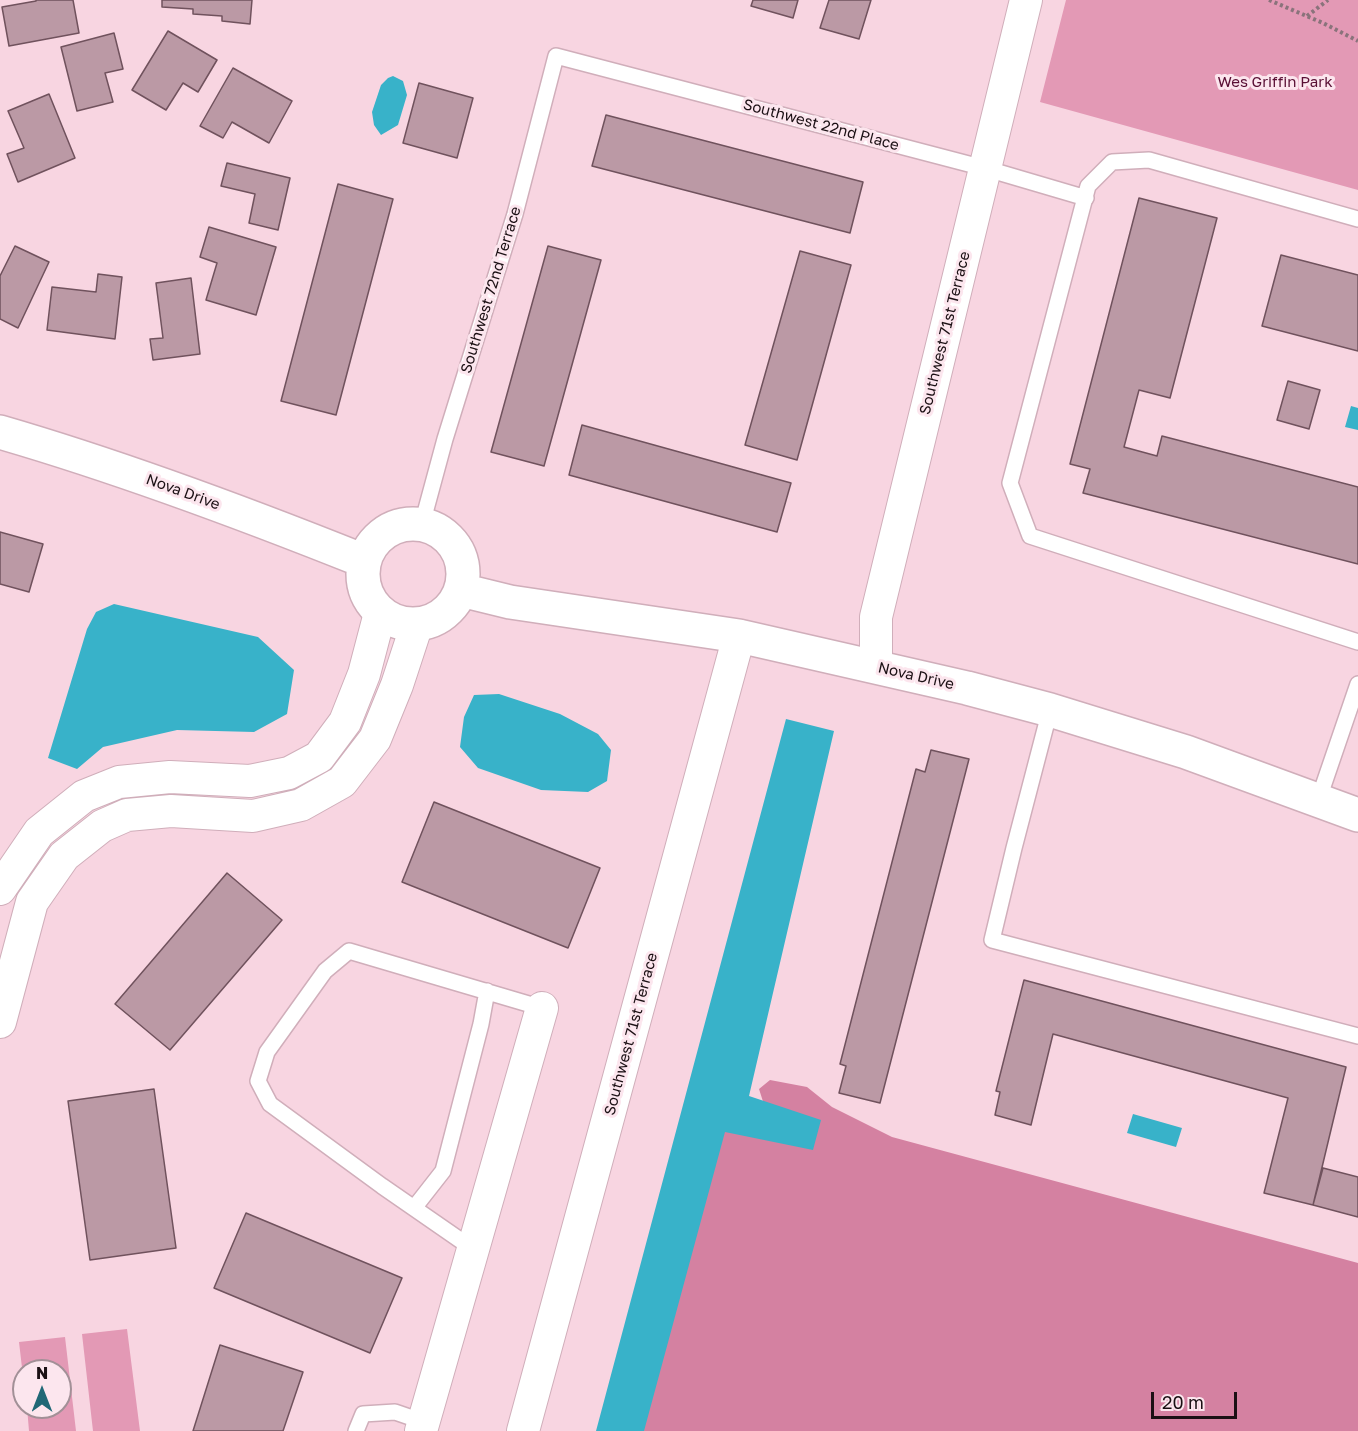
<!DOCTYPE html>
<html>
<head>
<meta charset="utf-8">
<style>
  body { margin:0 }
  #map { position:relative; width:1358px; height:1431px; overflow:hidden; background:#f8d5e1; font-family:"Golos Text",sans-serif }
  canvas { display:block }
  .north { position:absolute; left:12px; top:1359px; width:60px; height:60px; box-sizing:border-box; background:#fce6ee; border:2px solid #a29097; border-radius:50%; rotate:0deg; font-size:16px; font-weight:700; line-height:24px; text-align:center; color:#1b1014 }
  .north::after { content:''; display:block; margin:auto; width:21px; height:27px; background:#206876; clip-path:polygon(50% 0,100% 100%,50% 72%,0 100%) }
  .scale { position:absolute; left:1151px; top:1392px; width:86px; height:27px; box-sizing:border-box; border:3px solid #1b1014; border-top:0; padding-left:8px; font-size:18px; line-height:21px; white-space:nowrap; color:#1b1014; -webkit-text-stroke:4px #fce6ee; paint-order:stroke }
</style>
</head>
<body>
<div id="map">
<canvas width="1358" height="1431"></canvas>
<div class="north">N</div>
<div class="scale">20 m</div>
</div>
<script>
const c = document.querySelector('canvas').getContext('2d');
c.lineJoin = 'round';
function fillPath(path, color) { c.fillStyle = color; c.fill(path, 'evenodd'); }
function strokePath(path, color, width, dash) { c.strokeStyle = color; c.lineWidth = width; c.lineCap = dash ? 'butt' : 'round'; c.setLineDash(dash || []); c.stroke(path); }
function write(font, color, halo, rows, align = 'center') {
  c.font = font + ' "Golos Text",sans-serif'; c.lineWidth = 6; c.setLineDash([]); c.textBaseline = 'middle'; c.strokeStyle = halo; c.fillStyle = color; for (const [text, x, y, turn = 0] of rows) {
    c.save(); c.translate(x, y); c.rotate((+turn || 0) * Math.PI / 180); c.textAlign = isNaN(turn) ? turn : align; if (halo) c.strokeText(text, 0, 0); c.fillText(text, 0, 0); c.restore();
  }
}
fillPath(new Path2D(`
  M1066,0H1358V190L1040,102Z
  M127,1329L140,1431H93L82,1334Z
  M65,1337L76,1431H29L27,1407H60V1371H24V1385L19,1342Z`), '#e399b5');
fillPath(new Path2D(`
  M770,1080L807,1087L832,1107L892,1137L1358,1263V1431H622L713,1133L767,1114L759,1089Z`), '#d481a1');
fillPath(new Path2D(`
  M393,76L403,81L407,95L398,125L381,135L374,125L372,112L381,85L388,78Z
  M1351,406L1358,408V430L1345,427Z
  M114,604L258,637L294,670L287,714L254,732L177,730L103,747L77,769L48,758L87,629L96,612Z
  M499,694L560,714L598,734L611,750L607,781L588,792L541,790L478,768L460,747L464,717L474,695Z
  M786,719L834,731L749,1096L821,1120L813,1150L725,1132L644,1431H596Z
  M1133,1114L1182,1128L1176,1147L1127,1133Z`), '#38b2c9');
const building = new Path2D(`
  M36,0H73L79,33L9,46L2,7L36,1Z
  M162,0H252L250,24L222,21V16L193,14V9L162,7Z
  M753,0H798L793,18L751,6Z
  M829,0H871L859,39L820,28Z
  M168,31L217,60L198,92L183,83L166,110L132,90Z
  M114,33L123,69L105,73L113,102L77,111L61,47Z
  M233,68L292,101L269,143L232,122L223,138L200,126Z
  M419,83L473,98L457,158L403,143Z
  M49,94L75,158L18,182L7,154L24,148L8,111Z
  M606,115L863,182L850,233L592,166Z
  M227,163L290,178L278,230L249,223L255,194L221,186Z
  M338,184L393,199L336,415L281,401Z
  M1139,198L1217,218L1170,398L1139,390L1124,447L1157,456L1162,436L1358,487V564L1083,493L1090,469L1070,464Z
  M209,227L276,247L256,315L206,300L217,263L200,257Z
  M15,246L49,262L18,328L0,319V276Z
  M548,246L601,260L544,466L491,452Z
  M800,251L851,265L797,460L745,445Z
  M1281,255L1358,275V351L1262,326Z
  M98,274L122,277L115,339L47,330L52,287L96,292Z
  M191,278L200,354L153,360L150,339L163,338L156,283Z
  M1288,381L1320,390L1309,429L1277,420Z
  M582,425L791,483L777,532L569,475Z
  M0,532L43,544L29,592L0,584Z
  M931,750L969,759L880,1103L839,1093L846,1066L840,1064L916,769L925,772Z
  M434,802L600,868L568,948L402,882Z
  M227,873L282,920L170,1050L115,1004Z
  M1024,980L1346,1067L1313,1205L1264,1193L1288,1098L1053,1034L1031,1125L995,1115L1000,1092L996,1091Z
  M154,1089L176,1248L90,1260L68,1101Z
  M1323,1168L1358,1177V1217L1313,1205Z
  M246,1213L402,1278L370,1353L214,1288Z
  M220,1345L303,1372L283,1431H193Z`);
fillPath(building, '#bb99a5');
strokePath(building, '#70525d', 1.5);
const service = new Path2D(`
  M1358,219L1149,160L1112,162L1088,186L1010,483L1030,536L1358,642
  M422,524L445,439L515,214L556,56L984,168L1086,198
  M1050,710L1014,848L992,940L1358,1036
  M1318,801L1358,684
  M414,1208L443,1171L481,1024L487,991
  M473,1249L382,1186L270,1104L258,1081L267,1052L325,971L349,951L542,1008
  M356,1431L363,1414L395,1412L424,1422`);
const minor = new Path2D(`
  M876,667V617L1026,0
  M0,889L39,832L84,796L119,782L170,777L250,781L289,773L319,757L345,722L364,674L380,613
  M0,1022L32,902L64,856L102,826L127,815L171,811L253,816L301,805L342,782L375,739L397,685L417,624
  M421,1431L542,1008
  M523,1431L739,636`);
const tertiary = new Path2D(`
  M0,432C124,468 244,513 364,561
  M363 574a50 50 0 1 1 100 0a50 50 0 1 1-100 0Z
  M461,590L510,602L739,636L967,688L1050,710L1186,752L1358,815`);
strokePath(service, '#d0aeba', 18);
strokePath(minor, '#d0aeba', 34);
strokePath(tertiary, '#d0aeba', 36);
strokePath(new Path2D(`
  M1269,0L1323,23L1358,41
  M1307,16L1328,0`), '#8a737b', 4, [3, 3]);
strokePath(service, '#fff', 15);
strokePath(minor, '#fff', 32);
strokePath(tertiary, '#fff', 33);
write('15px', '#590f34', '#fce6ee', [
  ["Wes Griffin Park",1275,82]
]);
write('15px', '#1b1014', '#fce6ee', [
  ["Southwest 22nd Place",821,125,15],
  ["Southwest 72nd Terrace",491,290,-73],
  ["Southwest 71st Terrace",945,333,-76],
  ["Nova Drive",183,492,20],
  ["Nova Drive",916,676,13],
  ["Southwest 71st Terrace",631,1034,-75]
]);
</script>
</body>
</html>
